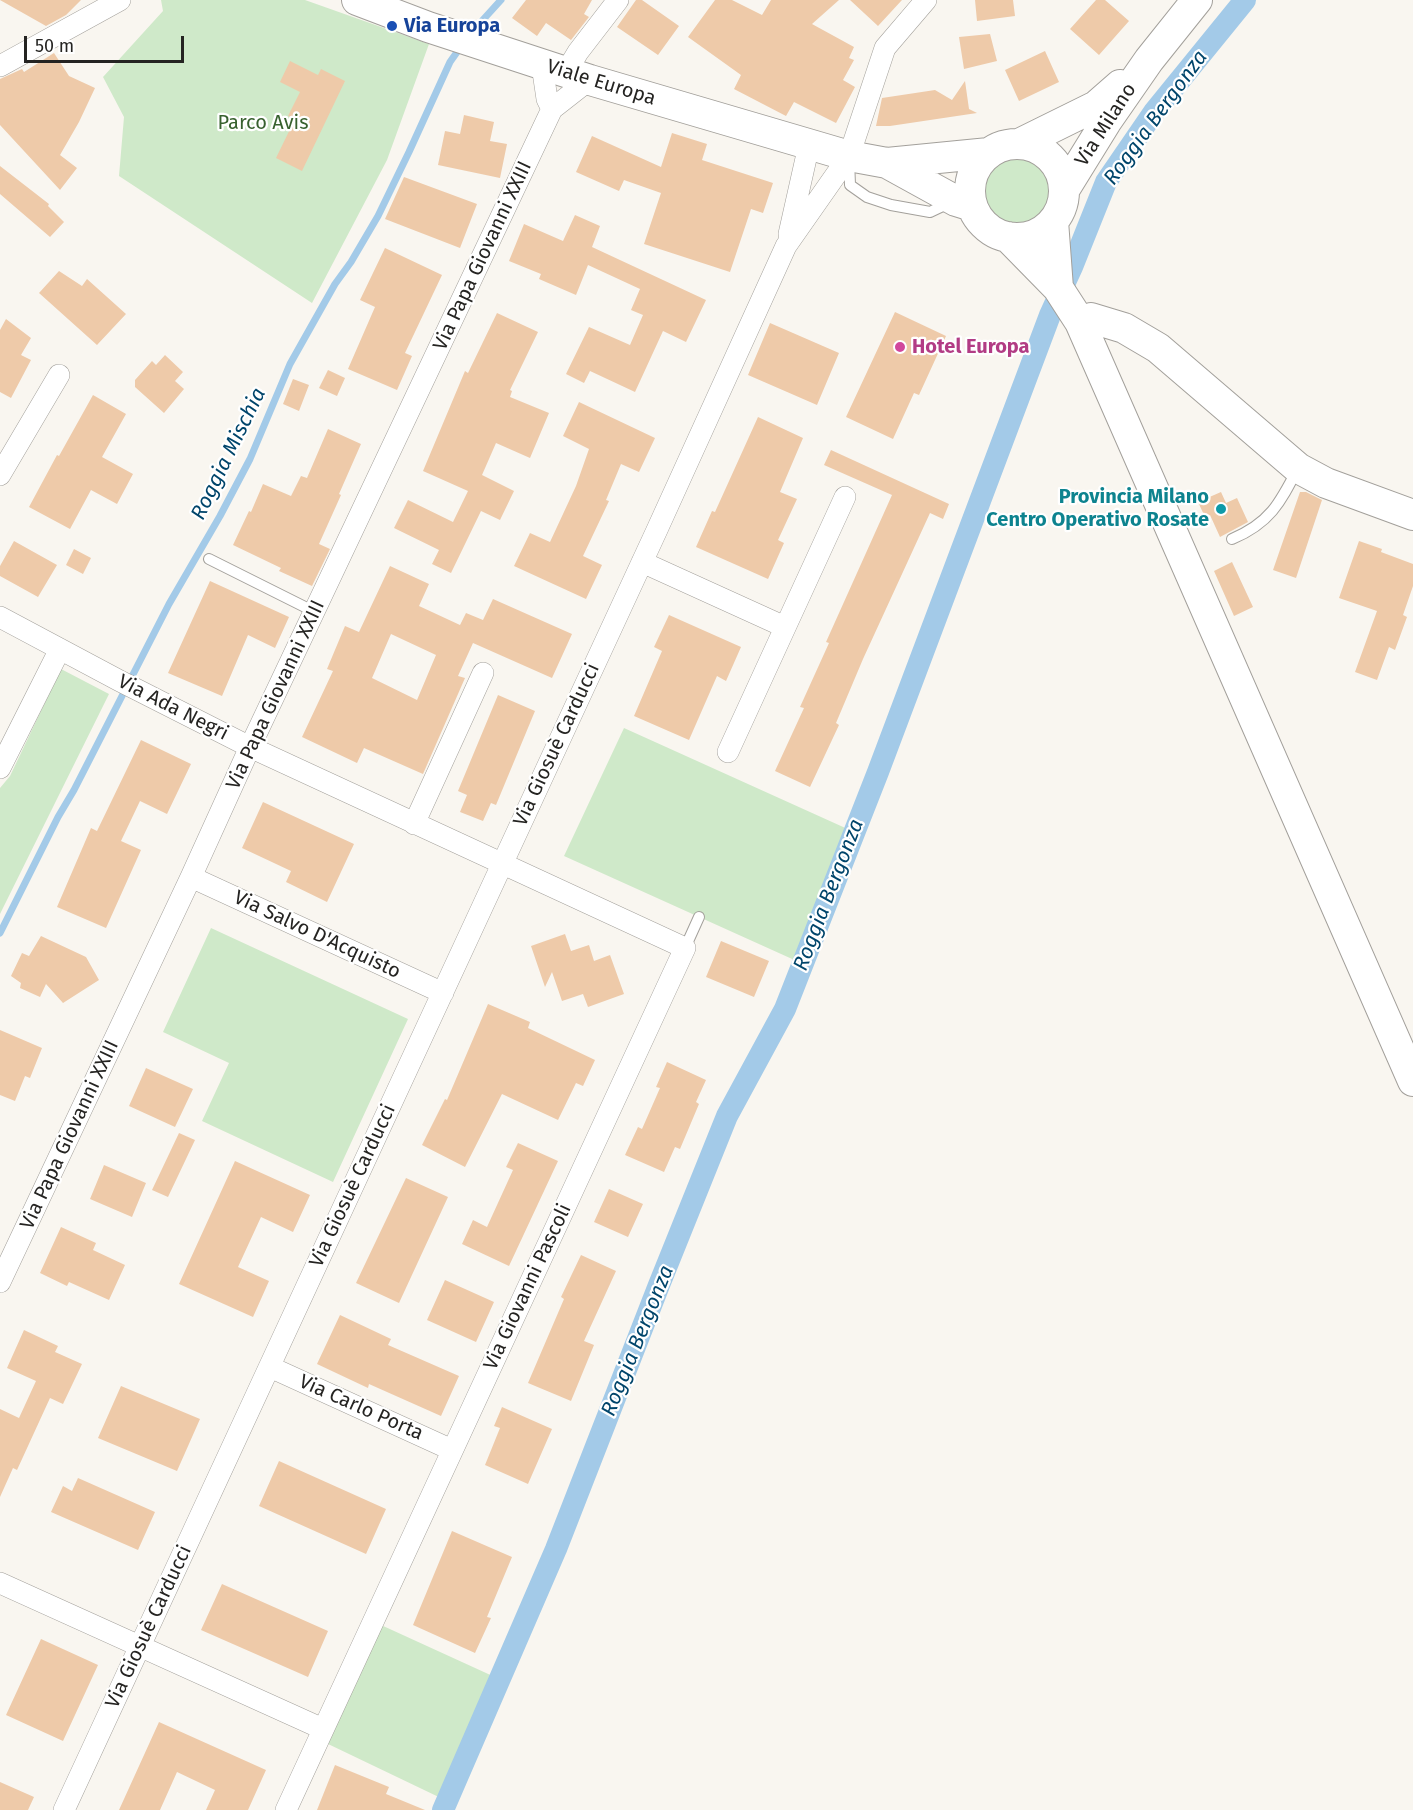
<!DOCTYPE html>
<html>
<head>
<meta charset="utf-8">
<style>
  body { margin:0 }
  #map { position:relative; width:1413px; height:1810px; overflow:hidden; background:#f9f6f0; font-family:"Fira Sans",sans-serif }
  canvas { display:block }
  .scale { position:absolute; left:24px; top:36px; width:160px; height:27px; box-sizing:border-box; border:3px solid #252422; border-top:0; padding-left:8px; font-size:18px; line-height:21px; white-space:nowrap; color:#252422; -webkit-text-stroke:4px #fff; paint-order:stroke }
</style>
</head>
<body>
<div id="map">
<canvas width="1413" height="1810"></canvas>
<div class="scale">50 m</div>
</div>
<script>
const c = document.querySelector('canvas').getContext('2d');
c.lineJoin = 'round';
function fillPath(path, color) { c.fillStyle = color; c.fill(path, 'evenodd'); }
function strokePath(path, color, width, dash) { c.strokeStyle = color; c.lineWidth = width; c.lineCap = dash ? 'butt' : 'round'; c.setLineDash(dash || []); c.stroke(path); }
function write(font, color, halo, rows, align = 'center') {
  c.font = font + ' "Fira Sans",sans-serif'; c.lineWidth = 4.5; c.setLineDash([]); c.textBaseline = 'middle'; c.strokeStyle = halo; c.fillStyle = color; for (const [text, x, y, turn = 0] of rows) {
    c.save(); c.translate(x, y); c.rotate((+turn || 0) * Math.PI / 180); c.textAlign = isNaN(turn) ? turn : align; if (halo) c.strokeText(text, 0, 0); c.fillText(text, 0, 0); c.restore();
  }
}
fillPath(new Path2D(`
  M161,0H305L429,44L387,160L312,303L119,176L124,117L103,77L163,11Z
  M979 190a37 37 0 1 1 74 0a37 37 0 1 1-74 0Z
  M61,669L109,694L0,914V788L10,776Z
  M624,728L852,831L801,963L564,856Z
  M211,928L408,1019L333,1182L202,1121L229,1063L163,1032Z
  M381,1625L497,1678L445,1800L326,1743Z`), '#cfe9c9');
strokePath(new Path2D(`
  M471,33L501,0
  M0,933L58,817L74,790L169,604L220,516L250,459L290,364L335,284L351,262L378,216L409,152L450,62L462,45`), '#a3cae8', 7);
strokePath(new Path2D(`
  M443,1810L556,1549L659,1285L727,1116L785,1009L878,772L1050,315L1072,267L1106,182L1154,112L1245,0`), '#a3cae8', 22);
fillPath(new Path2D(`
  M0,0H81L66,15L46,26Z
  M526,0H592L584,14L589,17L571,40L546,23L537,36L512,18Z
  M636,0H642L679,26L658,55L617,27Z
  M715,0H732L762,15L771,0H839L812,24L854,47L849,58L854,60L843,80L855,87L836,123L794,102L786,116L734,89L741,75L688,37Z
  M850,0H902L878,26Z
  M975,0H1013L1015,16L977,21Z
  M1096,0H1105L1129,21L1099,55L1070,29Z
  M990,34L997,61L964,69L959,37Z
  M1045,51L1059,82L1019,101L1005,70Z
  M54,53L69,76L95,88L79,122L60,155L77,168L60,190L0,125V79L22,69L24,72Z
  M290,61L318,75L321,69L345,81L302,171L276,158L295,119L288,116L300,92L280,82Z
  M965,81L969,109L977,113L890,126H876L882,98L935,90L952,100Z
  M464,115L494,122L490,141L507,144L500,178L438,165L445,131L460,134Z
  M672,133L707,144L702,160L773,183L763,213L751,209L730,272L644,244L661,193L624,180L619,191L576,172L592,136L661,167Z
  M0,166L49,204L48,206L64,222L50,237L0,194Z
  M404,177L477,204L460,248L385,219Z
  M575,215L600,226L592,247L706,300L686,342L663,331L635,392L590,371L584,383L566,374L589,327L630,345L643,315L631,310L640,289L588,265L576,295L539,279L541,274L509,261L524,224L563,241Z
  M385,248L442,275L405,353L412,356L397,390L348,369L375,307L360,300Z
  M59,271L82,286L87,279L126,314L97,345L39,293Z
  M895,312L946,336L919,395L914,393L893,439L846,417Z
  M497,313L538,332L510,390L512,391L510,397L549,413L530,458L496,443L482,475L514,491L500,520L481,511L451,573L432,564L439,550L394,528L408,500L453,522L468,491L423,471L465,371L468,373Z
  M6,319L31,338L21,355L31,360L11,398L0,392V330Z
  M770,323L839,353L817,405L748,375Z
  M165,355L183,372L175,381L184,389L164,413L135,387V380L152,361L156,365Z
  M328,370L345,378L337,396L319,388Z
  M293,379L309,385L299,411L283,404Z
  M93,395L126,414L102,457L133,474L117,504L91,490L70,529L29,507L57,455L59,456Z
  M579,402L655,438L639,472L621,464L606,500L609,501L583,556L602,565L586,599L514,566L530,533L550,542L576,486L589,449L563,436Z
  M758,417L803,438L780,492L797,499L778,540L784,543L768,579L696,547L712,511L715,512Z
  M328,429L361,444L339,494L341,495L319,544L330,549L312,586L279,571L281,568L233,545L249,511L251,512L263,484L291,496L301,476L307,478Z
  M831,450L949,504L943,519L930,513L863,659L836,723L839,725L810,787L775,771L804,708L800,707L829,643L826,642L892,495L824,465Z
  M1221,492L1226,503L1237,498L1248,522L1220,537L1210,515L1205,517L1198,502Z
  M1300,492H1306L1322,500L1296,578L1273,570Z
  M14,541L57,565L38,597L0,576V566Z
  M1359,541L1382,549L1381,552L1413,564V586L1403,615L1407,617L1395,650L1389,647L1377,680L1355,672L1377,611L1339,598Z
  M74,549L91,558L83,574L66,565Z
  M1232,562L1253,607L1234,616L1214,571Z
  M390,566L429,584L419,606L460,625L466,613L483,620L493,599L572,634L552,678L473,643L458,676L465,678L423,774L364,748L357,763L302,737L333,671L327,669L345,626L359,632ZM391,634L436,655L417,700L372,678Z
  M210,581L289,617L275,648L248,635L222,696L168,673Z
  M669,615L741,647L726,681L717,676L689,740L634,716L662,651L654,647Z
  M498,695L535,711L496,805L491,803L483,821L460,812L467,795L458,791Z
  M141,740L191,764L167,814L140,801L121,841L141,850L106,928L57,907L91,828L97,831Z
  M263,802L354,844L327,902L286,882L291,871L242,848Z
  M565,934L571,951L589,945L594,961L610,955L624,994L588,1007L583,994L562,1001L552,972L545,987L531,946Z
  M41,936L86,957L99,980L63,1003L46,984L40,997L20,988L21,983L11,976L22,953L29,956Z
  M721,941L769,961L754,997L706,977Z
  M488,1004L530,1022L528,1028L595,1060L583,1086L576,1083L558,1120L502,1094L465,1167L422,1145L445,1099L447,1100Z
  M0,1030L42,1048L30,1078L25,1076L15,1101L0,1095Z
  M667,1062L706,1080L696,1102L699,1104L680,1149L675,1147L664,1172L625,1155L638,1127L642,1129L660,1088L656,1087Z
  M146,1068L193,1089L175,1127L129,1106Z
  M179,1133L195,1140L168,1197L152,1190Z
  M518,1143L558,1161L509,1266L462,1244L473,1220L487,1227L513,1170L506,1167Z
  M235,1161L310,1195L293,1232L261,1217L238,1267L269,1281L253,1317L179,1284Z
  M104,1165L146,1183L132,1217L90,1199Z
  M406,1178L448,1197L399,1303L356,1283Z
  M609,1189L643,1204L628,1237L594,1222Z
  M61,1227L96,1243L93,1250L125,1265L109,1300L69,1282L67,1286L40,1273Z
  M581,1255L616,1271L584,1341L594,1345L571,1401L528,1383L564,1299L561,1297Z
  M445,1280L494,1302L476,1342L427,1320Z
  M340,1315L391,1339L388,1345L459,1376L441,1416L369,1384L368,1388L317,1364Z
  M24,1330L58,1346L55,1352L82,1364L63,1404L50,1398L17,1470L13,1468L0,1497V1409L19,1418L36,1381L7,1368Z
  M121,1386L200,1419L177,1471L98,1438Z
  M502,1407L552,1429L528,1484L485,1465L500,1428L494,1426Z
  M279,1461L386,1509L366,1554L259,1506Z
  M78,1478L155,1512L138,1550L51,1512L63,1486L72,1491Z
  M452,1531L512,1557L487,1617L491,1618L475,1653L413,1625Z
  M222,1584L328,1631L308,1677L201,1630Z
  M41,1639L98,1665L63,1741L6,1715Z
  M159,1722L266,1770L248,1810H206L215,1790L177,1772L160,1810H119Z
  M335,1765L389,1787L386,1794L425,1810H317Z
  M0,1782L34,1797L28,1810H0Z`), '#eecaa9');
const lane = new Path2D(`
  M849,159L850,185L867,197L891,205L930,212L949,203
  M1232,539C1270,523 1280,503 1298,468
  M209,559L315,612
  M685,948L699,917`);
const street = new Path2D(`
  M542,65L547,99L552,109
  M0,66L120,0
  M566,72L578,52L618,0
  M789,234L809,145
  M0,475L59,375
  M642,562L785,627
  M0,617L120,681L250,747L685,948L286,1810
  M728,752L845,497
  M0,768L60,649
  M414,824L483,673
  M191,877L443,993
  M0,1282L191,877L250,747L552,109L589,80
  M270,1367L452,1450
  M0,1583L323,1729
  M64,1810L656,532L786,246L849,156L885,48L926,0`);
const secondary = new Path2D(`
  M357,0L428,27L590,80L849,156L887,163L989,153
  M1019,144L1096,106L1120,85
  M970 191a47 47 0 1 1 94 0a47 47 0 1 1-94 0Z
  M887,163L956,201L972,206
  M1064,190L1106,122L1149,60L1197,0
  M1053,221L1058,288
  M1008,237L1058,288L1080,322L1413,1081
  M1080,322L1091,318L1124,328L1158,348L1298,468L1326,483L1413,515`);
strokePath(lane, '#a3a09b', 12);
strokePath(street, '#a3a09b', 22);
strokePath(secondary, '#a3a09b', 32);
strokePath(lane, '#fff', 10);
strokePath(street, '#fff', 21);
strokePath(secondary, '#fff', 30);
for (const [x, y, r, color] of [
  [392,26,6,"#1a4fb4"],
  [900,347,6,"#d1479c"],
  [1221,509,6,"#0f9aa8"]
]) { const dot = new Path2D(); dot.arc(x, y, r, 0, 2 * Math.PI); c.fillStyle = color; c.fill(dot); strokePath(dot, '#fff', 2); }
write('bold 20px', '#164399', '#fff', [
  ["Via Europa",404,26]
], 'left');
write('20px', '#252422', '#fff', [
  ["Viale Europa",601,83,17],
  ["Via Milano",1106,125,-57],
  ["Via Papa Giovanni XXIII",483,256,-65],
  ["Via Papa Giovanni XXIII",276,695,-65],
  ["Via Ada Negri",173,708,27],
  ["Via Giosuè Carducci",557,745,-65],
  ["Via Salvo D'Acquisto",317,935,25],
  ["Via Papa Giovanni XXIII",70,1135,-65],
  ["Via Giosuè Carducci",353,1186,-65],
  ["Via Giovanni Pascoli",528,1287,-65],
  ["Via Carlo Porta",361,1408,24],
  ["Via Giosuè Carducci",149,1627,-65]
]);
write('20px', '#38612f', '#fff', [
  ["Parco Avis",263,123]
]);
write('bold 20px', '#b23c85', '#fff', [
  ["Hotel Europa",912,347]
], 'left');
write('bold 20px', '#0d838f', '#fff', [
  ["Provincia Milano",1209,497],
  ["Centro Operativo Rosate",1209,520]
], 'right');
write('italic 21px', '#00456b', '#fff', [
  ["Roggia Bergonza",1156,118,-54],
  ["Roggia Mischia",229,454,-64],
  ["Roggia Bergonza",829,895,-69],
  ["Roggia Bergonza",638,1341,-68]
]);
</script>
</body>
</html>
